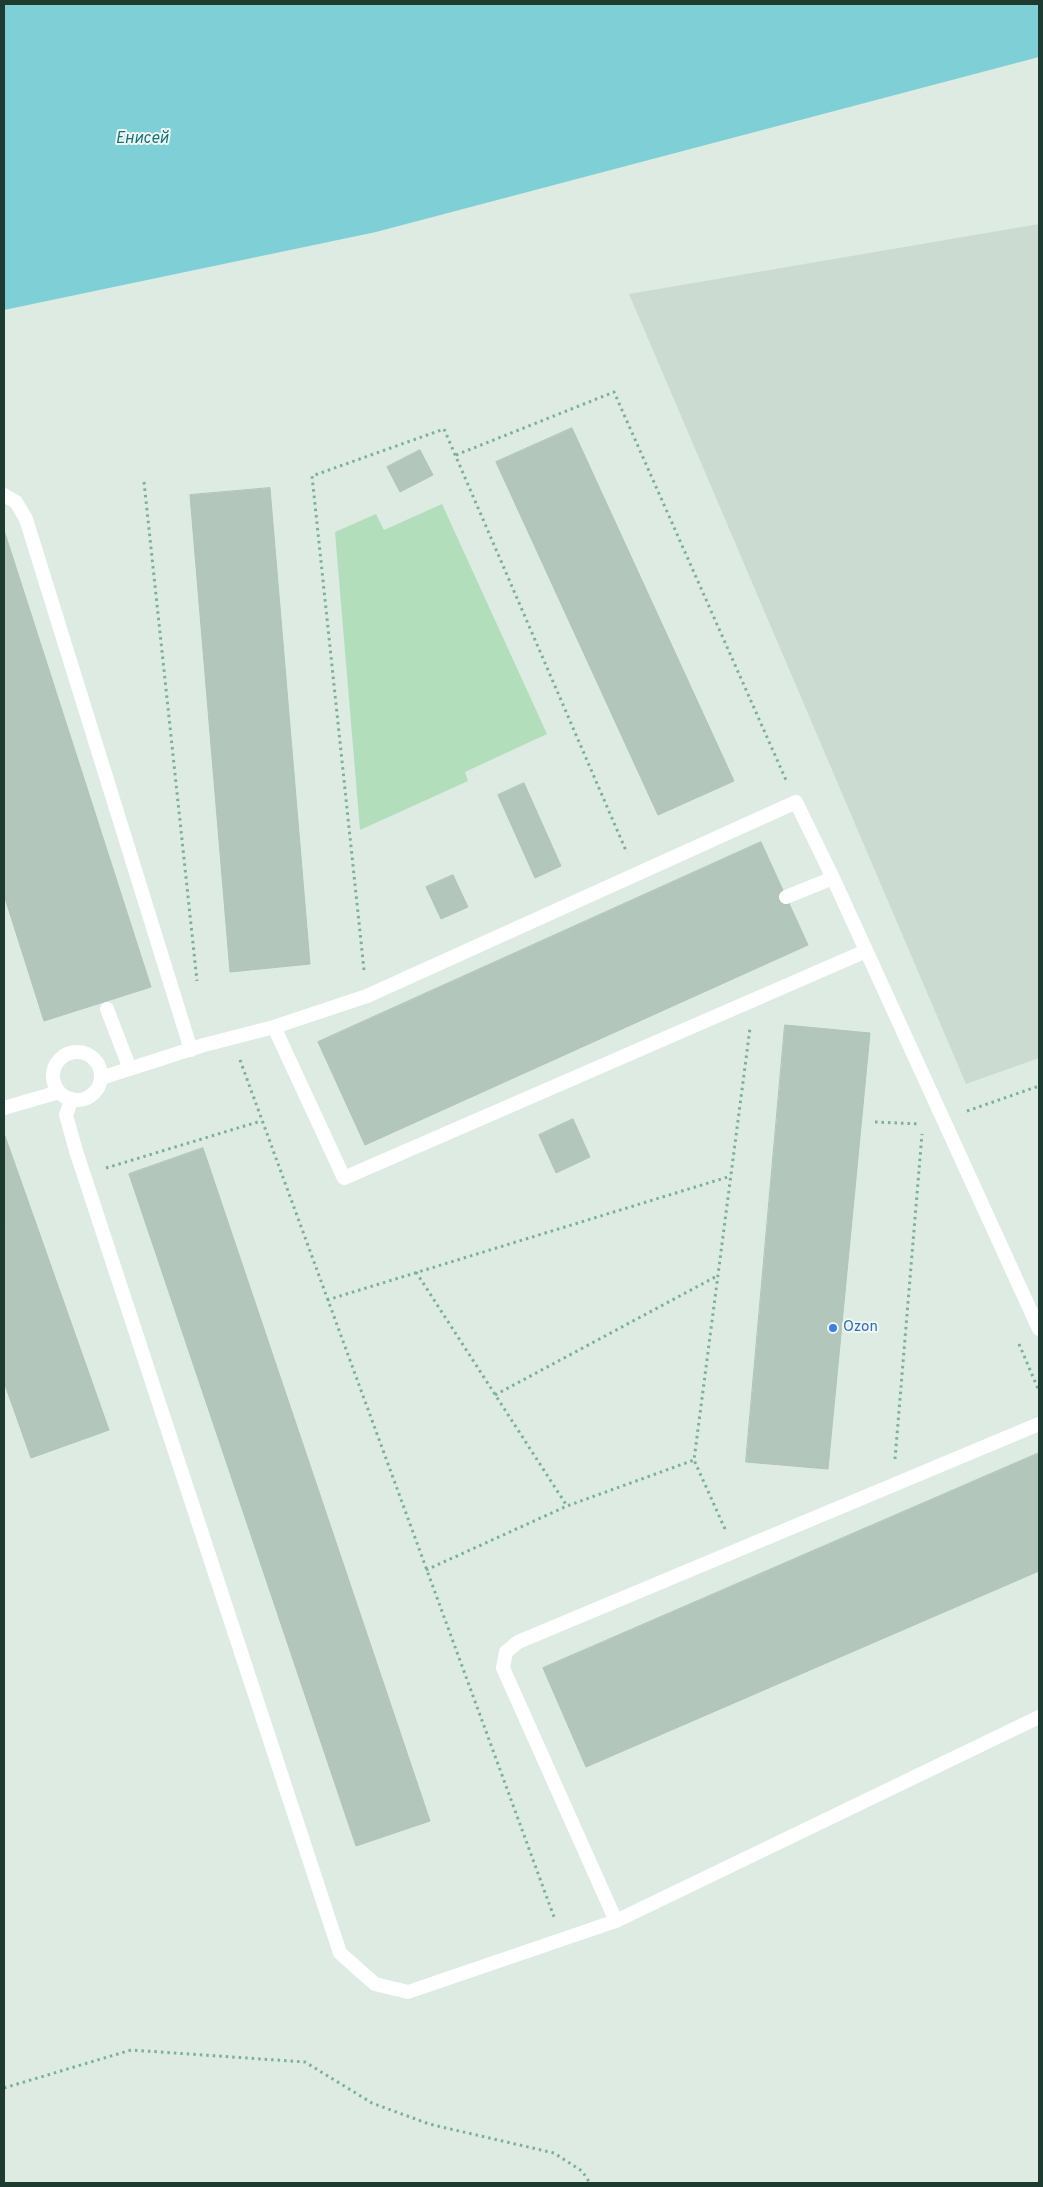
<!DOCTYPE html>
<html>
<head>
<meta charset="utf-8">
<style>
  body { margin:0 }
  #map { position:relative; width:1043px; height:2187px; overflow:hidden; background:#ddebe3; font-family:Overpass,sans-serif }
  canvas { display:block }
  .frame { position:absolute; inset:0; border:5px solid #1d3b31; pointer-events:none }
</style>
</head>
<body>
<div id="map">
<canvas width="1043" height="2187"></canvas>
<div class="frame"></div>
</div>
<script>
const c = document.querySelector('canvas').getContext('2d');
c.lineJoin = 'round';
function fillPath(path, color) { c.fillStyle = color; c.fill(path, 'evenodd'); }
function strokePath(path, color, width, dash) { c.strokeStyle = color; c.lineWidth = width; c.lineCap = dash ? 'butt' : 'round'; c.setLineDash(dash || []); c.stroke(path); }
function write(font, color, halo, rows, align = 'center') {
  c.font = font + ' Overpass,sans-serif'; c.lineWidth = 4; c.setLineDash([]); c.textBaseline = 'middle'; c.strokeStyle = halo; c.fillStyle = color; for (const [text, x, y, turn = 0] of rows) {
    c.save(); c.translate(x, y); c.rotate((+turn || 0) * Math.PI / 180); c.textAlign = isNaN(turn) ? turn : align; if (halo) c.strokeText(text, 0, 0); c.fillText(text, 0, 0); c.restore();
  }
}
fillPath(new Path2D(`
  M1039,224V1058L966,1084L629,294Z`), '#cbdbd2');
fillPath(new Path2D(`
  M442,504L547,734L465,772L468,781L360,830L335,532L376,514L384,530Z`), '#b3debb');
fillPath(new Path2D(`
  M4,4H1039V57L376,232L4,310Z`), '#7fd0d6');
const building = new Path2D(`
  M572,428L734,781L658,815L496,462Z
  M420,450L433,475L400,492L387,467Z
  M270,488L310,964L230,972L190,495Z
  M4,530L151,987L44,1021L4,895Z
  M524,783L561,866L535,878L498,795Z
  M761,842L808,945L365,1145L318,1042Z
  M453,875L468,907L441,919L426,887Z
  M785,1025L870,1033L828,1469L746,1462Z
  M573,1119L590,1157L556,1173L539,1135Z
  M5,1136L109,1430L31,1458L4,1382Z
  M203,1148L430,1821L356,1846L129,1174Z
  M1039,1453V1571L586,1767L543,1668Z`);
fillPath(building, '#b2c6bc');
strokePath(building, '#afc5ba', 1);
strokePath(new Path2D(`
  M456,455L614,392L786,780
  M144,482L197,981
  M364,970L312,476L444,429L627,853
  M240,1060L554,1917
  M967,1111L1039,1086
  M875,1122L920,1124
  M106,1168L261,1121
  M416,1272L567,1506
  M327,1300L731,1176
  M1019,1344L1039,1391
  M495,1395L717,1276
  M895,1459L922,1134
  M725,1529L694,1460L750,1028
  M426,1570L567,1506L694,1460
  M4,2088L131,2050L305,2062L372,2103L429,2124L554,2153L582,2171L590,2183`), '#7ab19b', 3, [2.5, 4]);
strokePath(new Path2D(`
  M4,495L16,502L26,519L191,1050
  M786,897L833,878
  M107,1009L130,1069
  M274,1027L344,1178L866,951
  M53 1076a24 24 0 1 1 48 0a24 24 0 1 1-48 0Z
  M101,1078L204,1045L274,1027L367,996L796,802L833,878L1039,1329
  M72,1099L66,1115L76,1151L340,1953L375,1984L408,1992L616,1921L1039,1717
  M4,1108L59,1092
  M616,1921L503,1668L506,1652L518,1642L1039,1424`), '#fff', 14);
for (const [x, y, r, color] of [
  [833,1328,5,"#3f7fe0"]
]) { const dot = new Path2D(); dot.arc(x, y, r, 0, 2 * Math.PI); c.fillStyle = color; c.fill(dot); strokePath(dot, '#eef7f2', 2); }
write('15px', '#366cbe', '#eef7f2', [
  ["Ozon",843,1328]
], 'left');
write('italic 16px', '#13737c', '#eef7f2', [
  ["Енисей",142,140]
]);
</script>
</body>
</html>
